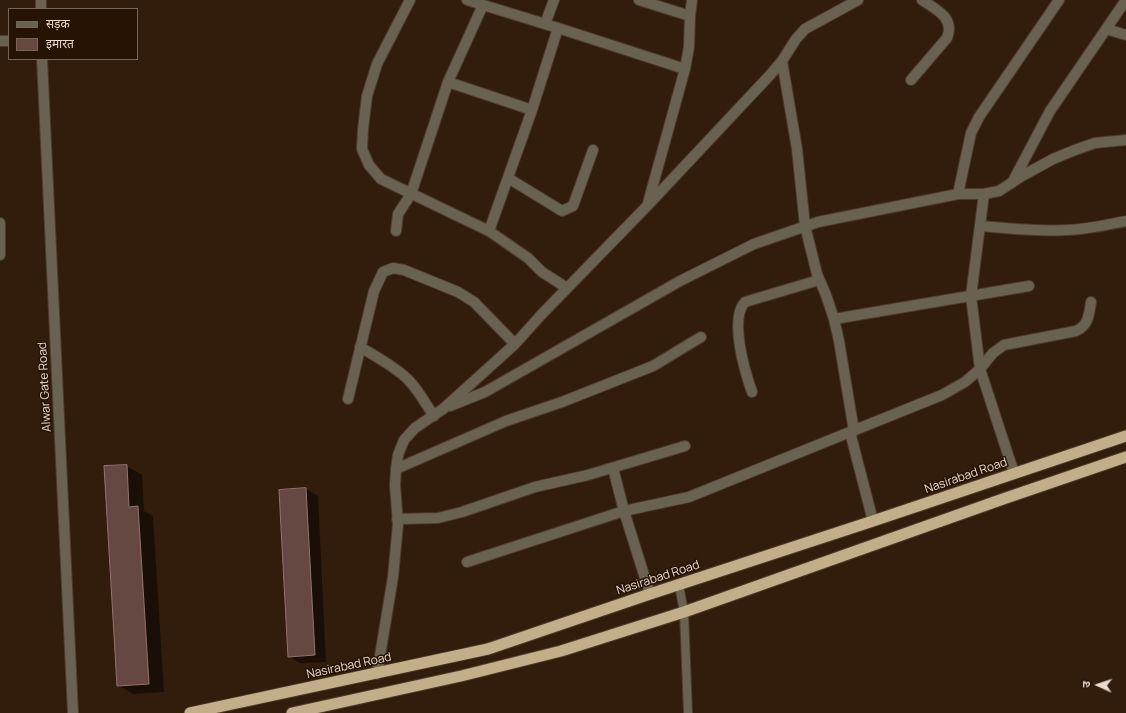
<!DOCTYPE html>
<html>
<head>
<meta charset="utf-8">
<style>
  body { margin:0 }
  #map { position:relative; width:1126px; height:713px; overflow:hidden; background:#321d0c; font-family:Manrope,"Noto Sans Devanagari",sans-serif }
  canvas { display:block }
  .legend { position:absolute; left:8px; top:8px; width:130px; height:52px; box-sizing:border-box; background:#271304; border:1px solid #756356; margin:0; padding:5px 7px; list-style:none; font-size:12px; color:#e9dad0 }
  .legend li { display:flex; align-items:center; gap:8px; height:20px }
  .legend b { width:20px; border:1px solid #756356 }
  .north { position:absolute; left:1078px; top:665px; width:40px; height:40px; -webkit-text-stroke:3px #271304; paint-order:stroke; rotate:273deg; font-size:11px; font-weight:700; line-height:16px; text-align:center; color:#e9dad0 }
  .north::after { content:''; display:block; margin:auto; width:14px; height:18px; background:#e9dad0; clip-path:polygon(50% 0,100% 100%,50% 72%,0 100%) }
</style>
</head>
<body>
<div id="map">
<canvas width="1126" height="713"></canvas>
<ul class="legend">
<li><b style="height:5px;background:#6a6251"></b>सड़क</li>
<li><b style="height:11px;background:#664842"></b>इमारत</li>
</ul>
<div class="north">उ</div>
</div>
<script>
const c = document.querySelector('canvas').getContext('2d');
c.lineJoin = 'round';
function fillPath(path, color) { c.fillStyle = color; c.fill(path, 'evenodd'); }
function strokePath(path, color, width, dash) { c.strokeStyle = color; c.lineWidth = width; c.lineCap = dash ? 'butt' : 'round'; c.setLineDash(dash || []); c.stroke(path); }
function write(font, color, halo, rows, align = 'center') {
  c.font = font + ' Manrope,sans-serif'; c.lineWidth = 3; c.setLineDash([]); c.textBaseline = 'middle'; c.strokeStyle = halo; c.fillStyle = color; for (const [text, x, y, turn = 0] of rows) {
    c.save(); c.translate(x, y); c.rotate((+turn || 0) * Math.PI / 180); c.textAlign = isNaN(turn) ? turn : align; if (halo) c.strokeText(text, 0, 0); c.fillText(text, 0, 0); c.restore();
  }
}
fillPath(new Path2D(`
  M127,466L142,475L144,511L153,516L164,692L133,694L118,685Z
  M306,489L318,496L326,662L300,663L289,656L280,491Z`), '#0007');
const building = new Path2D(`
  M127,465L129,507L138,506L149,684L117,686L104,466Z
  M306,488L315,655L288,657L279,490Z`);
fillPath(building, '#664842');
strokePath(building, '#93736c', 1);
const service = new Path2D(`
  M679,585L684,612L688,713`);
const minor = new Path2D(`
  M410,0L377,64L367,96L363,129L362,149L369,165L381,179L489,231L528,258L542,272L567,288
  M467,0L558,28L685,69
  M639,0L690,16L692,0
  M545,24L554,0
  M1106,29L1126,35
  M0,41H9
  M782,61L797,149L805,226L817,274L826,295L834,319L839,341L854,431
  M911,80L947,38C955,18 937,10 922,0
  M448,82L532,110
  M508,178L562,211L573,206L593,150
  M1012,183L1050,111L1126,0
  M958,194L971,133L979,117L1059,0
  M984,194L971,296L980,369L1014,473
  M648,203L685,69L689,47L690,16
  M0,223V255
  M980,226C1009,228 1038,232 1068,230C1087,229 1107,225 1126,221
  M396,231L398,214L411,194L448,82L483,5
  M489,231L532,110L558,28
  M834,319L1029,286
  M360,347C375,356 390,364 403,375C416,385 424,402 434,416
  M752,392C745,372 729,319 745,302L819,280
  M348,399L374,291L383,272L393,268L404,270L458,292L474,302L515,344
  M450,406L485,392L680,281L754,244L818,222L958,194H984L999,191L1022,176L1053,159L1075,150L1095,143L1126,140
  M613,468L624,511L650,594
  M396,469L506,421L562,402L653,366L701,337
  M397,519L438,518L462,512L535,487L588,475L685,446
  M873,521L850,432L942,395L965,382L980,369L993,353L1004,345L1076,331C1089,325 1089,314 1091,302
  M467,562L624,511L689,497L850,432
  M377,674L393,577L398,524L395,485L396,469L398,455L404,440L415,428L443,409L515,344L541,315L648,205L770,75L782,61L796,39L805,29L858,0`);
const tertiary = new Path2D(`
  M41,9V0
  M42,59L73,713`);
const trunk = new Path2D(`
  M190,713L488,649L650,594L873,521L1126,436
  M292,713L461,676L561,651L684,612L1003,499L1126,457`);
strokePath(service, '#4f3b2b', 10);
strokePath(minor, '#4f3b2b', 12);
strokePath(tertiary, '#4f3b2b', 12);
strokePath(trunk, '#4f3b2b', 13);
strokePath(service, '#6a6251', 8);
strokePath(minor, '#6a6251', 10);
strokePath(tertiary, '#6a6251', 10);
strokePath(trunk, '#c2ae88', 11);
write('12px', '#e9dad0', '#271304', [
  ["Alwar Gate Road",45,387,-93],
  ["Nasirabad Road",966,476,-19],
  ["Nasirabad Road",658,578,-18],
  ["Nasirabad Road",349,666,-12]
]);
</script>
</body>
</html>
